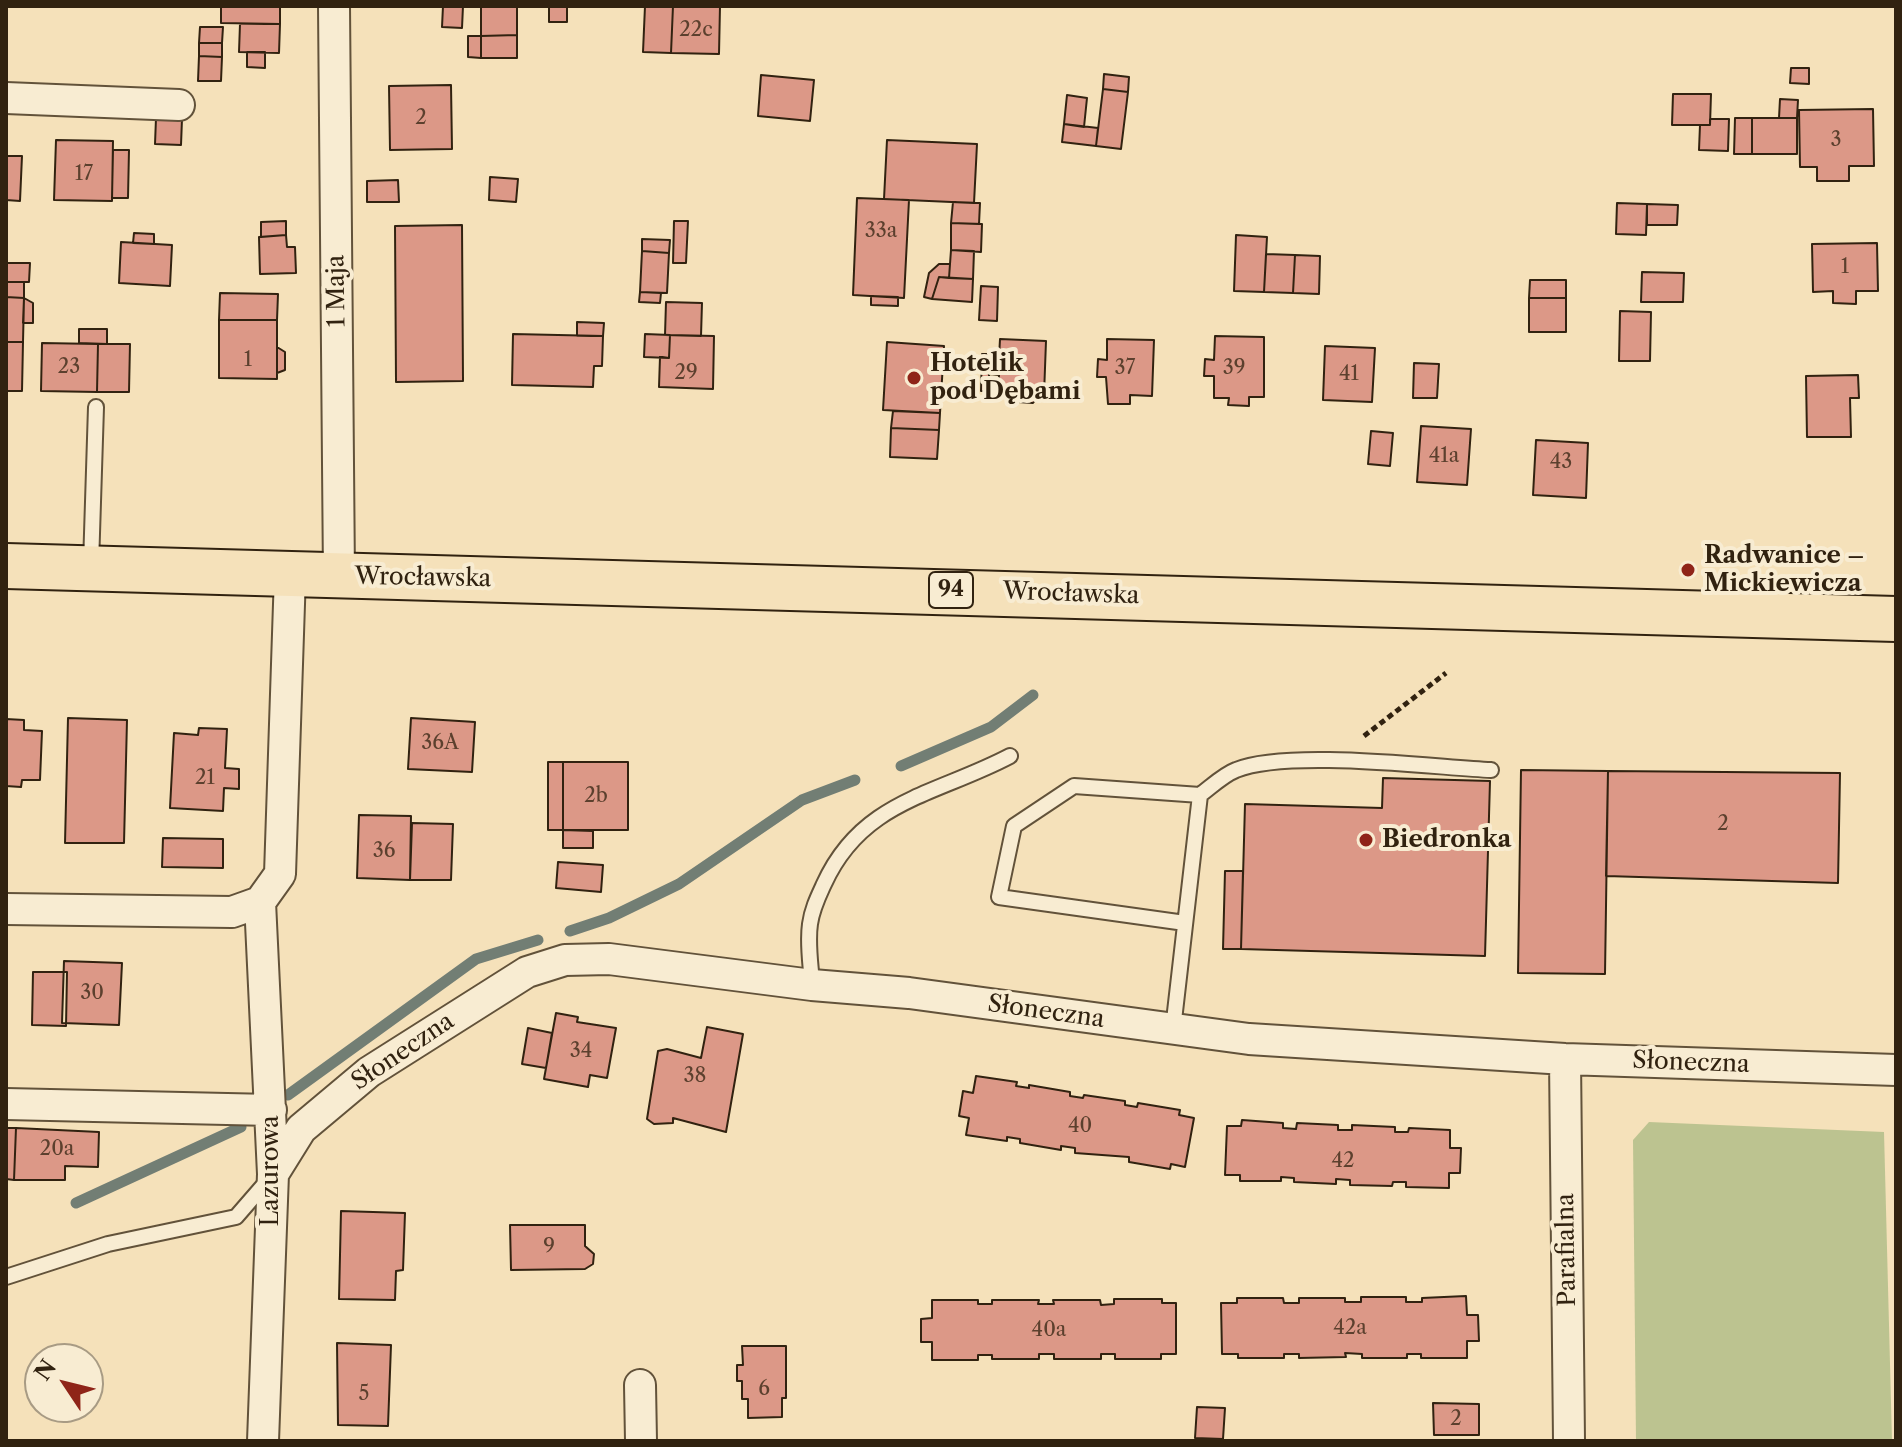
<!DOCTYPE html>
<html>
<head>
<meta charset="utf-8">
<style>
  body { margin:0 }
  #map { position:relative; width:1902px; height:1447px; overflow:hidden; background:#f5e1ba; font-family:"Libre Caslon Text",serif }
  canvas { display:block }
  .frame { position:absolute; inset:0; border:8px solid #312210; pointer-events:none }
  .north { position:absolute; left:24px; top:1343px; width:80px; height:80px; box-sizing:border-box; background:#f8ecd2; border:2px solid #a89b84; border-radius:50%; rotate:305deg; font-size:22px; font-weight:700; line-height:32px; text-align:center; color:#312210 }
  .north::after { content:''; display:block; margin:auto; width:28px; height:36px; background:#8f2418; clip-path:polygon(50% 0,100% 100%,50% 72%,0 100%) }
</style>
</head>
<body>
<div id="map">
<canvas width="1902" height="1447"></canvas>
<div class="frame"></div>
<div class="north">N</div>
</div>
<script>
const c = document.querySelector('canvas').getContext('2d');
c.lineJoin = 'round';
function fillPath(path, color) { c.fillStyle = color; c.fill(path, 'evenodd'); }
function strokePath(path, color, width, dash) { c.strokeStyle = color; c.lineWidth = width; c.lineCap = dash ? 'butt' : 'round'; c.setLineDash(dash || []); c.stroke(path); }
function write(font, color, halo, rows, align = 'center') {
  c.font = font + ' "Libre Caslon Text",serif'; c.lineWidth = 8; c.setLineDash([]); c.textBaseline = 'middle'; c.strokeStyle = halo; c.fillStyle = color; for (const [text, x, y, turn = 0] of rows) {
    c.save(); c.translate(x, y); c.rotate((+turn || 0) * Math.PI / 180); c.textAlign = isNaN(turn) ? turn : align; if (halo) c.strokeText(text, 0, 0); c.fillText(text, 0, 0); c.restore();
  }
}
fillPath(new Path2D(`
  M1649,1122L1884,1132L1892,1441H1636L1633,1140Z`), '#bcc390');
strokePath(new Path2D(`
  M901,766L991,727L1033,695
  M570,931L609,918L679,884L802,800L855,780
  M288,1095L476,959L538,940
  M76,1203L241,1127`), '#727e74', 11);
const building = new Path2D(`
  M221,6H280V24L221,23Z
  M443,6H463L462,28L442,27Z
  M481,6H517V35L481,36Z
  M549,6H583L567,7V22H549Z
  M645,6H673L671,53L643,52Z
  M673,6H720L719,54L671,53Z
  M240,24H280L279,53L239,52Z
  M200,27H223L222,43H199Z
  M517,35V58H481V36Z
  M468,36H481V58L468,57Z
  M199,43H222V57L199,56Z
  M247,52H265V68L247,67Z
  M199,56L222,57L221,81H198Z
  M1791,68H1809V84L1790,83Z
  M1104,74L1129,77L1128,92L1103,89Z
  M761,75L814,80L810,121L758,116Z
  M451,85L452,149L390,150L389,86Z
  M1103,89L1128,92L1121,149L1096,146Z
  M1673,94H1711L1710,125H1672Z
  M1067,95L1087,98L1084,127L1064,124Z
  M1780,99L1798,100L1797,118H1779Z
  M1873,109L1874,166H1849V181H1817V167H1800L1799,110Z
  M156,118L182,119L181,145L155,144Z
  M1735,118H1752V154H1734Z
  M1752,118H1797V154H1752Z
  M1710,119H1729L1728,151L1699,150L1700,125H1710Z
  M1064,124L1098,128L1096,146L1062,142Z
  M56,140L113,141L112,201L54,200Z
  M887,140L977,144L974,203L884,199Z
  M113,150H129L128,198H112Z
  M6,156H22L20,201L6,200Z
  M490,177L518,179L516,202L489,200Z
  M398,180L399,202H367V181Z
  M857,198L909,200L904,298L853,295Z
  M953,202L980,203L979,224L951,223Z
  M1617,203L1647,204L1646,235L1616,234Z
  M1647,204L1678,205L1677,225H1647Z
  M286,221V235L261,237V222Z
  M674,221H688L686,263H673Z
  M951,223L982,224L981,252L951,250Z
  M462,225L463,381L396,382L395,226Z
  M134,233L154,234V244L133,243Z
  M286,235L287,247H295L296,273L260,274L259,237Z
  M1236,235L1267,237L1264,292L1234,291Z
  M642,239L670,240L669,253L642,251Z
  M121,242L172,245L170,286L119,283Z
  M1877,243L1878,291H1856V304L1833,303V291L1813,292L1812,244Z
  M951,250L974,251L973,279L949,278Z
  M642,251L669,253L667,293L640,292Z
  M1266,254L1295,255L1293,293L1264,292Z
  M1295,255L1320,256L1319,294L1293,293Z
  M6,263H30L29,282H6Z
  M939,264H950L949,278L939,277L932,299L924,297L929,273Z
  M1642,272L1684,273L1683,302H1641Z
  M939,277L973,279L972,302L932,299Z
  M1530,280H1566V298H1529Z
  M6,282H24V298L6,297Z
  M981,286L998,287L997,321L979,320Z
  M640,292L661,293L660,303L639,302Z
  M220,293L278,294L277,320H219Z
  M871,296L898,297V306L871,305Z
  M6,297L24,298L23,342H6Z
  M24,298L33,303V323H23Z
  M1529,298H1566V332H1529Z
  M666,302L702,303L701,336L665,335Z
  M1620,311L1651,312L1650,361H1619Z
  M219,320H277V379L219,378Z
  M577,322L604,323L603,336H577Z
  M79,329H107V344L79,343Z
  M513,334L603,336L602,366H594L593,387L512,385Z
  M645,334L670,335L669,358L644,357Z
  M670,335L714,336L713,389L659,387L660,357L669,358Z
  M1215,336L1264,337V397H1249V406L1228,405L1229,398H1214V376H1204L1205,359L1214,360Z
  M1000,339L1046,341L1044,395H1039L1033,403L1018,402L1019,394L998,392L999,375L990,374L992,357L999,358Z
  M1107,339L1154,340L1152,396L1130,395V404H1108L1106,377H1097L1098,359L1107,360Z
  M6,342H23L22,391H6Z
  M887,342L944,346L940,413L883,410Z
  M42,343L98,344L97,392L41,391Z
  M98,344H130L129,392H97Z
  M1325,346L1375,348L1372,402L1323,400Z
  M277,347L285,352V370L277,373Z
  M982,354H989V391H981Z
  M1414,363L1439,364L1437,398H1413Z
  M1858,375L1859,398H1850L1851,437H1807L1806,376Z
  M893,411L940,413L939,430L891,428Z
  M1421,426L1471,429L1467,485L1417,482Z
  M891,428L939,430L937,459L890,457Z
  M1371,431L1393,433L1390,466L1368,464Z
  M1536,440L1588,443L1586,498L1533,495Z
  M68,718L127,720L124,843H65Z
  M411,718L475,722L472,772L408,769Z
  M6,719L24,720V730L42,731L40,780H22L21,787L6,786Z
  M199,728L227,729L225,768L239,769V789L224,788L223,811L170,808L174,733L198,735Z
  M548,762H563V830H548Z
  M563,762H628V830H563Z
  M1521,770L1608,771L1605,974L1518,973Z
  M1608,771L1840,773L1838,883L1606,876Z
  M1383,778L1490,781L1485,956L1241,949L1245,804L1382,808Z
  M359,815L411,816L410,880L357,878Z
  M412,823L453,824L451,880H410Z
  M563,830L593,831V848H563Z
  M163,838L223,839V868L162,867Z
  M558,862L603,865L601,892L556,888Z
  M1225,871H1243L1241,949H1223Z
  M64,961L122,963L119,1025L62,1023Z
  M33,972H67L66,1026L32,1025Z
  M556,1013L578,1017L577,1022L616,1028L607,1078L590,1075L588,1087L544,1079Z
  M707,1027L743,1034L726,1132L673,1118V1123L654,1124L647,1119L658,1051L667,1049L701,1058Z
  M528,1028L552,1033L546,1068L522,1064Z
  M976,1076L1017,1082L1016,1086L1029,1088V1085L1070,1092V1096L1083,1098L1084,1095L1125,1101V1105L1137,1107L1138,1103L1180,1110L1179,1115L1194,1118L1185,1167L1171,1164L1170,1169L1129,1162V1157L1075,1153V1148L1061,1146V1150L1020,1143V1139L1007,1137V1141L966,1135L969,1118L959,1116L963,1091L973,1093Z
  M1242,1120L1283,1123V1128L1296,1129L1297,1123L1338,1125V1130H1352V1125L1395,1127V1132H1408L1409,1128L1450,1130V1148H1461L1460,1173H1449V1188L1406,1187V1182H1393L1392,1186L1350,1185V1180L1336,1179V1184L1294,1182V1178L1281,1177V1181H1240V1175H1225L1227,1126H1241Z
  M6,1128H16L14,1180L6,1179Z
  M16,1128L99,1132L98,1167L65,1166V1180H14Z
  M341,1211L405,1213L403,1270L396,1271L395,1300L339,1299Z
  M510,1225H585V1246L594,1254L593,1264L585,1269L511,1270Z
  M1466,1296L1467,1315H1478L1479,1341H1467V1358H1421V1354H1407V1358H1362V1354L1345,1353L1346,1357L1299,1358V1354H1284V1358H1238V1354H1222L1221,1303H1237V1298H1283L1284,1303H1299V1298H1345V1302H1361V1297H1406V1302H1422V1298Z
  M1114,1299H1162V1303H1176V1354H1161V1359H1115V1354H1101V1359H1054V1354H1039V1359H992V1355H978V1360H932V1342H921V1319L932,1318V1300H978V1304H992V1300H1039L1038,1304H1054L1053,1300H1100L1101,1305L1114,1304Z
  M337,1343L391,1345L388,1426L338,1425Z
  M742,1346H786V1398H782V1417L748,1418V1399H742V1381H737V1365H743Z
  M1433,1403L1479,1404V1435H1434Z
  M1197,1407L1225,1408L1223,1439L1195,1438Z`);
fillPath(building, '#dc9887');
strokePath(building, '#312210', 2);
const service = new Path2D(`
  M91,565L96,407
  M1200,795C1211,787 1223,775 1236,770C1287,749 1431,767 1491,770
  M812,985C811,965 807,944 810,924C812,909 818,897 824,884C862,800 936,795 1010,756
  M1173,1029L1200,795L1074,786L1014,826L999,897L1185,923
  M6,1277L108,1244L236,1217L269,1179`);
const minor = new Path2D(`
  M334,6L339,577
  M6,98L179,105
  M260,902L273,1174L263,1441
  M6,909L232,912L260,902L280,874L290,574
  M1565,1059L1569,1441
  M6,1104L271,1110
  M273,1174L301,1129L369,1072L527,972L565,960L609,959L812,985L909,993L1249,1039L1565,1059L1896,1070
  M640,1385L641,1441`);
const primary = new Path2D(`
  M6,566L1896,619`);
strokePath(service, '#62523a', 18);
strokePath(minor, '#62523a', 34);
strokePath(primary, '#312210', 48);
strokePath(new Path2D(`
  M1364,736L1446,673`), '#312210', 5, [6, 4]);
strokePath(service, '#f8ecd2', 14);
strokePath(minor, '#f8ecd2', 30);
strokePath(primary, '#f5e1ba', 44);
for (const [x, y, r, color] of [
  [914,378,8,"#8f2418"],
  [1688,570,8,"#8f2418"],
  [1366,840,8,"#8f2418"]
]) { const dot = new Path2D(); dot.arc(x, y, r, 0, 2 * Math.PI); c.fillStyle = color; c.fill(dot); strokePath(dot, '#f8ecd2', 3); }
write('20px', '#5c402e', null, [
  ["22c",696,30],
  ["2",421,118],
  ["3",1836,140],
  ["17",84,174],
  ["33a",881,231],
  ["1",1845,267],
  ["1",248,360],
  ["23",69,367],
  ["37",1125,368],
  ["39",1234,368],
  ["29",686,373],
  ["41",1349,374],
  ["41a",1444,456],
  ["43",1561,462],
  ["36A",440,743],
  ["21",205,778],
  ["2b",596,796],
  ["2",1723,824],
  ["36",384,851],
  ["30",92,993],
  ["34",581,1051],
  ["38",695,1076],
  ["40",1080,1126],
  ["20a",57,1149],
  ["42",1343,1161],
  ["9",549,1247],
  ["42a",1350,1328],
  ["40a",1049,1330],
  ["6",764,1389],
  ["5",364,1394],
  ["2",1456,1419]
]);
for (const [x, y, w] of [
  [951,590,44]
]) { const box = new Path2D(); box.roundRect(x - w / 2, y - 18, w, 36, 6); c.fillStyle = '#f8ecd2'; c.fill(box); strokePath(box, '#312210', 2); }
write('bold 22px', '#312210', null, [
  ["94",951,590]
]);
write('24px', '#312210', '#f8ecd2', [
  ["1 Maja",337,291,-91],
  ["Wrocławska",423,578,1],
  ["Wrocławska",1071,594,2],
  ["Słoneczna",1046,1012,8],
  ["Słoneczna",403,1052,-34],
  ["Słoneczna",1691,1063,2],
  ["Lazurowa",271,1171,-90],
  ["Parafialna",1567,1250,-91]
]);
write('bold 24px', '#312210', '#f8ecd2', [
  ["Hotelik",930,364],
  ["pod Dębami",930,392],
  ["Radwanice –",1704,556],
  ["Mickiewicza",1704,584],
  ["Biedronka",1382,840]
], 'left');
</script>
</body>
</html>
